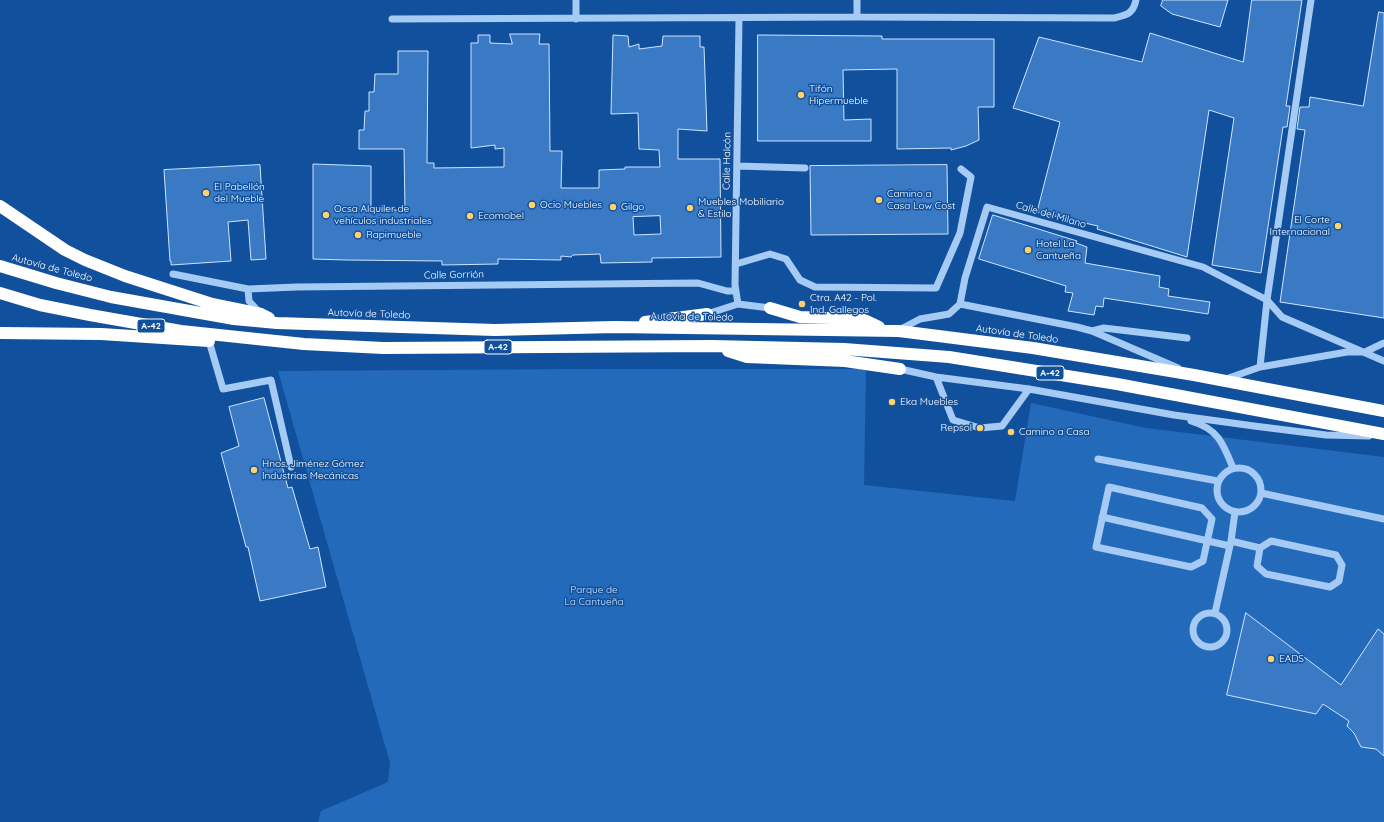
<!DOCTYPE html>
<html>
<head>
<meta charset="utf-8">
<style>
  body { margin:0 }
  canvas { display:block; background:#11509c }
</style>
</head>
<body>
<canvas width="1384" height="822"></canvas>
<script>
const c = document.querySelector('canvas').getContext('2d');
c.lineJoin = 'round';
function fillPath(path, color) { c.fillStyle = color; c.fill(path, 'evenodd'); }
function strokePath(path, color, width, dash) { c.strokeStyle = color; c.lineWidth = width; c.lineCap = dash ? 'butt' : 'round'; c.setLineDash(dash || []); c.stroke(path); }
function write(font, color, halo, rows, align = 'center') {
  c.font = font + ' Quicksand,sans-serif'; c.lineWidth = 3; c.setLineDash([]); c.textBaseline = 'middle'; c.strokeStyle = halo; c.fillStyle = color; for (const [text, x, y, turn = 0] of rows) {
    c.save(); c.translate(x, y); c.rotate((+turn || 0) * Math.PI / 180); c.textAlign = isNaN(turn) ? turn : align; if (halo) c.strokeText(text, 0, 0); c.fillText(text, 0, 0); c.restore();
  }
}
fillPath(new Path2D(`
  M585,369H866L864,485L1015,501L1031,403L1146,428L1384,457V822H318L321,811L388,782L390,763L278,371Z`), '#246aba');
const building = new Path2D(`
  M1163,0H1228L1220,27L1172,14L1161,6Z
  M1252,0H1302L1286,106H1290L1287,127H1283L1261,273L1212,265L1234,118L1209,110L1187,257L1097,229L1098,226L1037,212L1060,122L1013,108L1039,37L1142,62L1150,33L1243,62Z
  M1379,12L1384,13V318L1280,302L1305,130L1297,129L1300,107H1309L1310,97L1363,106Z
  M510,34H540L539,44H549L550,151H562L561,188H599V170L625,169V167H660L659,150L639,149L638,113L611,114L613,35L628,36L629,47L639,44V49L662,46L663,36H700V47H704L707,131L678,129V159H720L721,257L652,258V262L601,263L600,254L573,255L571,257L561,256V260L498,259V264L442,265V261L346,260L313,259V164L371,166V210H405L404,149H359V130H364L365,111H369V92H374L375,74H398V51H428L427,163H434V168L504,167V148L495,149V145L471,148V43H478V35H490V43L512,44ZM660,216L661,234L634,235L633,217Z
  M758,35L882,36V39H994V107H978L979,140L966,146L951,150V148L897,149V69L843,70L844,120L871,119V141H758Z
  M260,165L266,259L251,260L248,220L228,222L231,261L171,265V261H170L164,170Z
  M947,165L948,234L811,235L810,166Z
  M993,215L1077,241L1076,243L1087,247L1085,263L1160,276L1159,287L1169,289L1168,296L1210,302L1208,314L1104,298L1103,307L1096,306L1094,315L1068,311L1073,293L1065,292L1066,286L979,259Z
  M264,398L288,488L292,487L310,549L318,547L326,587L260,601L248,547H246L221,453L239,446L229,407Z
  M1246,613L1341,685L1378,629L1384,634V756L1376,749L1361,747L1354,733L1347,726L1349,721L1323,704L1316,714L1227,695Z`);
fillPath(building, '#3a79c3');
strokePath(building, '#cee4fe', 1);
strokePath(new Path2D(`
  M576,0V19
  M857,17V0
  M392,19L857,17L1114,18C1127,15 1133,14 1136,0
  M737,166L805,168
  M736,264L770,254L786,259L800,280L815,287L936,288L960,233L971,177L961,169
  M173,274L248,289L297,287L698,283L727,291H736
  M248,289L249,301L260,313
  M738,304L735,285L739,18
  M960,304L1077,327L1092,331L1178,368
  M707,314L738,304L770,308
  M899,330L920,319L949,314L960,304L965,278L987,207L1203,267L1267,300L1282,317L1384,361
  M1092,331L1104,328L1187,338
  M209,341L223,389L271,380L291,467
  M1260,367L1267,300L1311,0
  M900,369L936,377L1029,389L1174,415L1254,426L1326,435L1369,436
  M936,377L953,420L980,428L1002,426L1029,389
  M1226,379L1260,367L1347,352H1365L1384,343
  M1191,421C1218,429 1223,443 1233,468
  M1098,459L1218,481
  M1217 490a22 22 0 1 1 44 0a22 22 0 1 1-44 0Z
  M1109,487L1202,508L1212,519L1203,561L1191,567L1096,547Z
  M1261,493L1384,519
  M1102,517L1230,546
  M1231,541L1260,548L1271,541L1336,555L1342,565L1339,581L1330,587L1266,574L1257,566L1260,548
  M1193 630a17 17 0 1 1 34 0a17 17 0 1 1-34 0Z
  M1215,613L1231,541L1235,512`), '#a5caf4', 7);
strokePath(new Path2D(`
  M0,206L65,250L85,260L125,276L212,304L261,314L269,318
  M0,266L56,283L111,297L234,319L277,323L495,330L614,327L899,331L1033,348L1194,375L1384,411
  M0,293L40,305L90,315L181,331L304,344L383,348L712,346L844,349L949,357L1117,384L1384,434
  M770,308L800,317L862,319L879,327
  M645,322L707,314
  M0,333L101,334L209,341
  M728,351L747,357L845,361L900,369`), '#fff', 12);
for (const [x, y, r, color] of [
  [801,95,4,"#ffd169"],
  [206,193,4,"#ffd169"],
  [879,200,4,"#ffd169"],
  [532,205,4,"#ffd169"],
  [613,207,4,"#ffd169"],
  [690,208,4,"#ffd169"],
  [326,215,4,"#ffd169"],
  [470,216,4,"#ffd169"],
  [1338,226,4,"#ffd169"],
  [358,235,4,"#ffd169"],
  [1028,250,4,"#ffd169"],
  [802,304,4,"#ffd169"],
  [892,402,4,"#ffd169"],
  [980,428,4,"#ffd169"],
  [1011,432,4,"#ffd169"],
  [254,470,4,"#ffd169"],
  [1271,659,4,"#ffd169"]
]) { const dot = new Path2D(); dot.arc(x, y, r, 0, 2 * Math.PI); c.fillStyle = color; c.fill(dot); strokePath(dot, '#11509c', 1.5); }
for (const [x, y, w] of [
  [151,326,28],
  [498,347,28],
  [1050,373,28]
]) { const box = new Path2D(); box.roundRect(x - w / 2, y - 7, w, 14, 3); c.fillStyle = '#11509c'; c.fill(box); strokePath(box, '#fff', 1); }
write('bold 9px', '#fff', null, [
  ["A-42",151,326],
  ["A-42",498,347],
  ["A-42",1050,373]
]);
write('10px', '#fff', '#11509c', [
  ["Tifón",809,89],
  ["Hipermueble",809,101],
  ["El Pabellón",214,187],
  ["del Mueble",214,199],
  ["Camino a",887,194],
  ["Casa Low Cost",887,206],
  ["Muebles Mobiliario",698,202],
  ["& Estilo",698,214],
  ["Ocio Muebles",540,205],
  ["Gilgo",621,207],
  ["Ocsa Alquiler de",334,209],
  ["vehículos industriales",334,221],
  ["Ecomobel",478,216],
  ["El Corte",1330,220,"right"],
  ["Internacional",1330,232,"right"],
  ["Rapimueble",366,235],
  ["Hotel La",1036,244],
  ["Cantueña",1036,256],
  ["Ctra. A42 - Pol.",810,298],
  ["Ind. Gallegos",810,310],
  ["Eka Muebles",900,402],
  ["Repsol",972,428,"right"],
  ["Camino a Casa",1019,432],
  ["Hnos. Jiménez Gómez",262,464],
  ["Industrias Mecánicas",262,476],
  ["EADS",1279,659]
], 'left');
write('10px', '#fff', '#11509c', [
  ["Calle Halcón",727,161,-89],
  ["Calle del Milano",1051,215,16],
  ["Autovía de Toledo",52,268,15],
  ["Calle Gorrión",454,275,-1],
  ["Autovía de Toledo",369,314,2],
  ["Autovía de Toledo",692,317,1],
  ["Autovía de Toledo",1017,334,8]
]);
write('10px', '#cee4fe', '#11509c', [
  ["Parque de",594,590],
  ["La Cantueña",594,602]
]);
</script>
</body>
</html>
